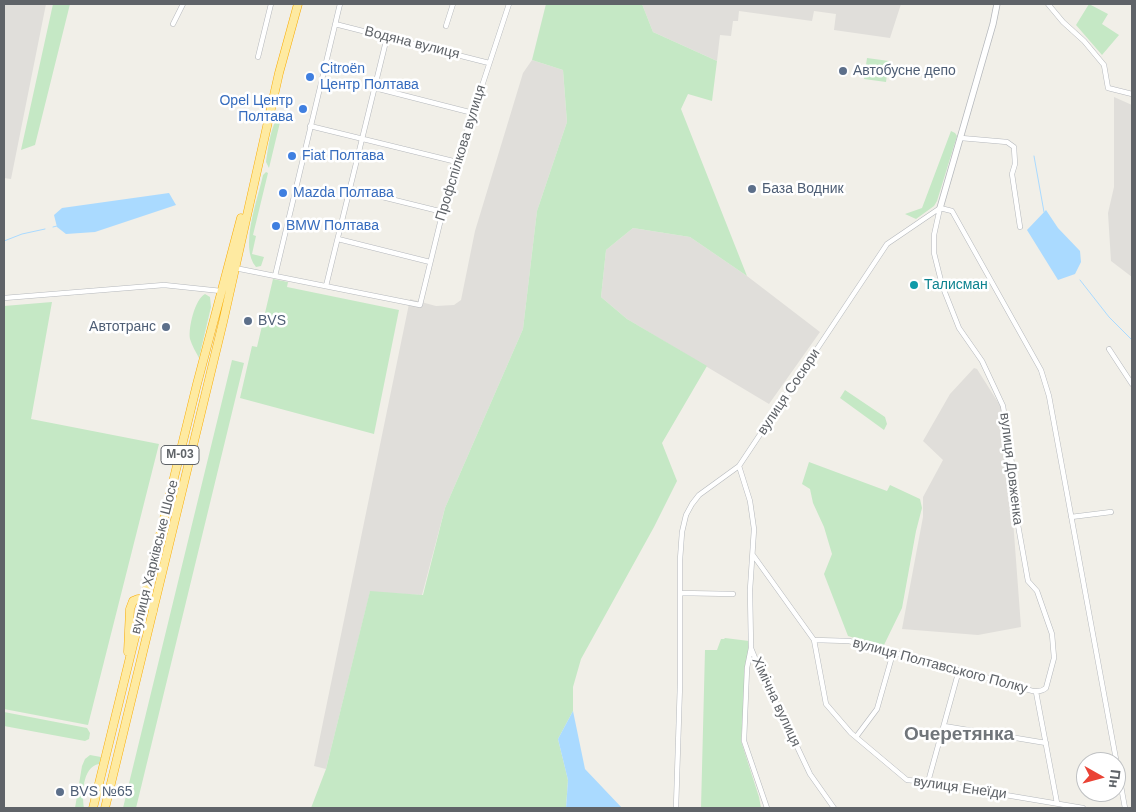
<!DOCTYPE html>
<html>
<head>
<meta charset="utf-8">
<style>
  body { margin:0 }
  #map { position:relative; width:1136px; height:812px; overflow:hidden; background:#f1efe8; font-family:Helvetica,sans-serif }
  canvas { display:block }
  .frame { position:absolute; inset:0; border:5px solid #5f6368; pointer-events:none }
  .north { position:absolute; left:1076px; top:752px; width:50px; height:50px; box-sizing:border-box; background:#fff; border:1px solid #bfc1c3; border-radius:50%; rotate:97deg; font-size:14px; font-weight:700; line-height:20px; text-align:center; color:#5f6368 }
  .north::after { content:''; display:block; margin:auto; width:18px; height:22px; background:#ea4335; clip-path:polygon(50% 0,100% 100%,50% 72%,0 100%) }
</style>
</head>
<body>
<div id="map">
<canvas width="1136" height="812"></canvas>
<div class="frame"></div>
<div class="north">Пн</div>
</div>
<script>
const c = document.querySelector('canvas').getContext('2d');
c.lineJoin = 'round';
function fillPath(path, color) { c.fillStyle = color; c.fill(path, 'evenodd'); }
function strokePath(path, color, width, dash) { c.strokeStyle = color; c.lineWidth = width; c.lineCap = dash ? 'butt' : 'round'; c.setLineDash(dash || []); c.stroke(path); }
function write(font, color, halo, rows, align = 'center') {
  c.font = font + ' Helvetica,sans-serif'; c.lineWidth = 5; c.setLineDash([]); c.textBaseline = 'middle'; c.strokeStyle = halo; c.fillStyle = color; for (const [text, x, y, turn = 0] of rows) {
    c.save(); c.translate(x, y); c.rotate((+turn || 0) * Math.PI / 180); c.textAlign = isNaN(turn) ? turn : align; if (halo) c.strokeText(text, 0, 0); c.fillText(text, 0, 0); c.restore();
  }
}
fillPath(new Path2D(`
  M4,4H46L11,179L4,178Z
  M642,4H901L890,38L834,30L836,14L814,11L812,21L739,11L738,21H733L731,36L720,35L717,61L653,32Z
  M532,60L563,70L567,122L537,211L523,329L445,508L422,595L370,592L326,769L314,766L410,299L436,306L454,305L461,300L475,231L523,73Z
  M1114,97L1132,105V277L1111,261L1108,213L1114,187Z
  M633,228L690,237L747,276L820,332L769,404L627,319L601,297L606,250Z
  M974,368L977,369L1001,407L1017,510L1013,520L1021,627L978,635L902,629L923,517V497L943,460L923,441L950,394Z`), '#e0deda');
fillPath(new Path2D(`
  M53,4H70L35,145L21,150Z
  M546,4H642L653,32L717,61L712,101L688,94L681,109L747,276L690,237L633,228L606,250L601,297L627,319L707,366L662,443L677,481L654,527L581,659L573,687V711L558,739L568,780L566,808H311L326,769L370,591L423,595L445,508L523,329L537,211L567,122L563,70L532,60Z
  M1089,4L1108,14L1102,24L1119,35L1102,55L1076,25Z
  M867,58L889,61L886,82L864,79Z
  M282,114L269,168L266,162C268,150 271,119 282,114Z
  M951,131L955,133L957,136L937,201L934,206L916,219L905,214L922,208Z
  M266,172L268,173L253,235L256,236L252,254L264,257L261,266L256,267C239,247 258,199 263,175Z
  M273,279L288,282L287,287L399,310L374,434L240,398L252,346L257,347Z
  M205,294L210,297L211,307L199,358C196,352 192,346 190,339C188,328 195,299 205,294Z
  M52,302L31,419L159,444L88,725L4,709V306Z
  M232,360L244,363L136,808H123Z
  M845,390L885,417L887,424L884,430L840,398Z
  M809,462L887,491L890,485L920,499L922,508L916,531L902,608L883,647L848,636L824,574L832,554L824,527L813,503L810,489L802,484Z
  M725,638L749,641V649L745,666V690L741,741L759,797L761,808H701L705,650H717L721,639H724Z
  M4,712L87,728L90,733L89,739L85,741L4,726Z
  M90,755L101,757L99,764C82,767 82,795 84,808H75L82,766L85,759Z`), '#c5e8c5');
fillPath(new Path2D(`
  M169,193L176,205L95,232L66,234L57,227L54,215L62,208Z
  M1046,210L1058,228L1080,251L1081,262L1075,274L1058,280L1027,230Z
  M573,711L585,769L622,808H566L568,780L558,739Z`), '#aadaff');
strokePath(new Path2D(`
  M1034,156L1044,212
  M53,227L57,226
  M4,241L22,234L45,229
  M1080,280L1109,317L1132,340`), '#aadaff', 1);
const minor = new Path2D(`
  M1048,4L1063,22L1084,41L1104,65L1108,88L1132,94
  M173,24L183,4
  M335,24L489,63
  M446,26L453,4
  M258,57L271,4
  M375,88L473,113
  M310,126L457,162
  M961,138L1007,142L1014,147L1015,164L1012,174L1020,227
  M350,189L443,212
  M940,208L952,211L1041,370L1049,396L1125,808
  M338,239L430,262
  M235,268L420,305L449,186L509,4
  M275,276L340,4
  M326,286L387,37
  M4,298L164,285L221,291
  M1109,349L1132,384
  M739,466L750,501L754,529L750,590L751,648L771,697L776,702L810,774L834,808
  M1071,517L1111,512
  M753,555L814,640L826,704L851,733L907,780L928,782L1083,808
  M680,593L733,594
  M814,640L849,641L1011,684C1021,687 1037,696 1046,688L1054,658L1052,634L1037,591L1028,581L1018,525L1019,509L1003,406L982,361L959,328L942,285L934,253V235L940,208
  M751,648L747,668L744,741L767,808
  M1036,692L1057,803
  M944,726L1046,743
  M856,737L877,709L893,653
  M928,782L959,670
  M676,808L680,684V560L682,532L686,515L692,504L699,495L739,466L887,244L940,208`);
const tertiary = new Path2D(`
  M940,208L993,24L997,4`);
const trunk = new Path2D(`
  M128,652L130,609L133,601C144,595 151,600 153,611
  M93,808L197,384L241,218
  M105,808L223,322L279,73L298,4`);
strokePath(minor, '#b5b8bc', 5.5);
strokePath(tertiary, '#b5b8bc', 7);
strokePath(trunk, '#f9ab00', 9);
strokePath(minor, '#fff', 4.5);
strokePath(tertiary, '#fff', 5.5);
strokePath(trunk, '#feeaa1', 8);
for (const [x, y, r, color] of [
  [843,71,5,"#5c6f8a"],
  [310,77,5,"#3f7fe0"],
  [303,109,5,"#3f7fe0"],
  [292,156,5,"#3f7fe0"],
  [752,189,5,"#5c6f8a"],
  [283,193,5,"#3f7fe0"],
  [276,226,5,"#3f7fe0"],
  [914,285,5,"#0f9aa8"],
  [248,321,5,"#5c6f8a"],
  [166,327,5,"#5c6f8a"],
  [60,792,5,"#5c6f8a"]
]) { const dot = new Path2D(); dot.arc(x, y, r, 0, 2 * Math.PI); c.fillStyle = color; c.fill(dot); strokePath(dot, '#fff', 2); }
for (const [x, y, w] of [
  [180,455,38]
]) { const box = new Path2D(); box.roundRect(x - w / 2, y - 9.5, w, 19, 4); c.fillStyle = '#fff'; c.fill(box); strokePath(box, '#5f6368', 1); }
write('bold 12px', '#5f6368', null, [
  ["М-03",180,455]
]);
write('14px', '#5f6368', '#fff', [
  ["Водяна вулиця",412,43,14],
  ["Профспілкова вулиця",461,153,-73],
  ["вулиця Сосюри",789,392,-56],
  ["вулиця Довженка",1011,469,83],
  ["вулиця Харківське Шосе",155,557,-76],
  ["вулиця Полтавського Полку",940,666,15],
  ["Хімічна вулиця",776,702,65],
  ["вулиця Енеїди",960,788,8]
]);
write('14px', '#366cbe', '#fff', [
  ["Citroën",320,69],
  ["Центр Полтава",320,85],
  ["Opel Центр",293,101,"right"],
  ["Полтава",293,117,"right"],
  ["Fiat Полтава",302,156],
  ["Mazda Полтава",293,193],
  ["BMW Полтава",286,226]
], 'left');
write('14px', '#4e5e75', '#fff', [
  ["Автобусне депо",853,71],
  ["База Водник",762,189],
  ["BVS",258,321],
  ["Автотранс",156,327,"right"],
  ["BVS №65",70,792]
], 'left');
write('14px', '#0d838f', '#fff', [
  ["Талисман",924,285]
], 'left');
write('bold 19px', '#70757a', '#fff', [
  ["Очеретянка",959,735]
]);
</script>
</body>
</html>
